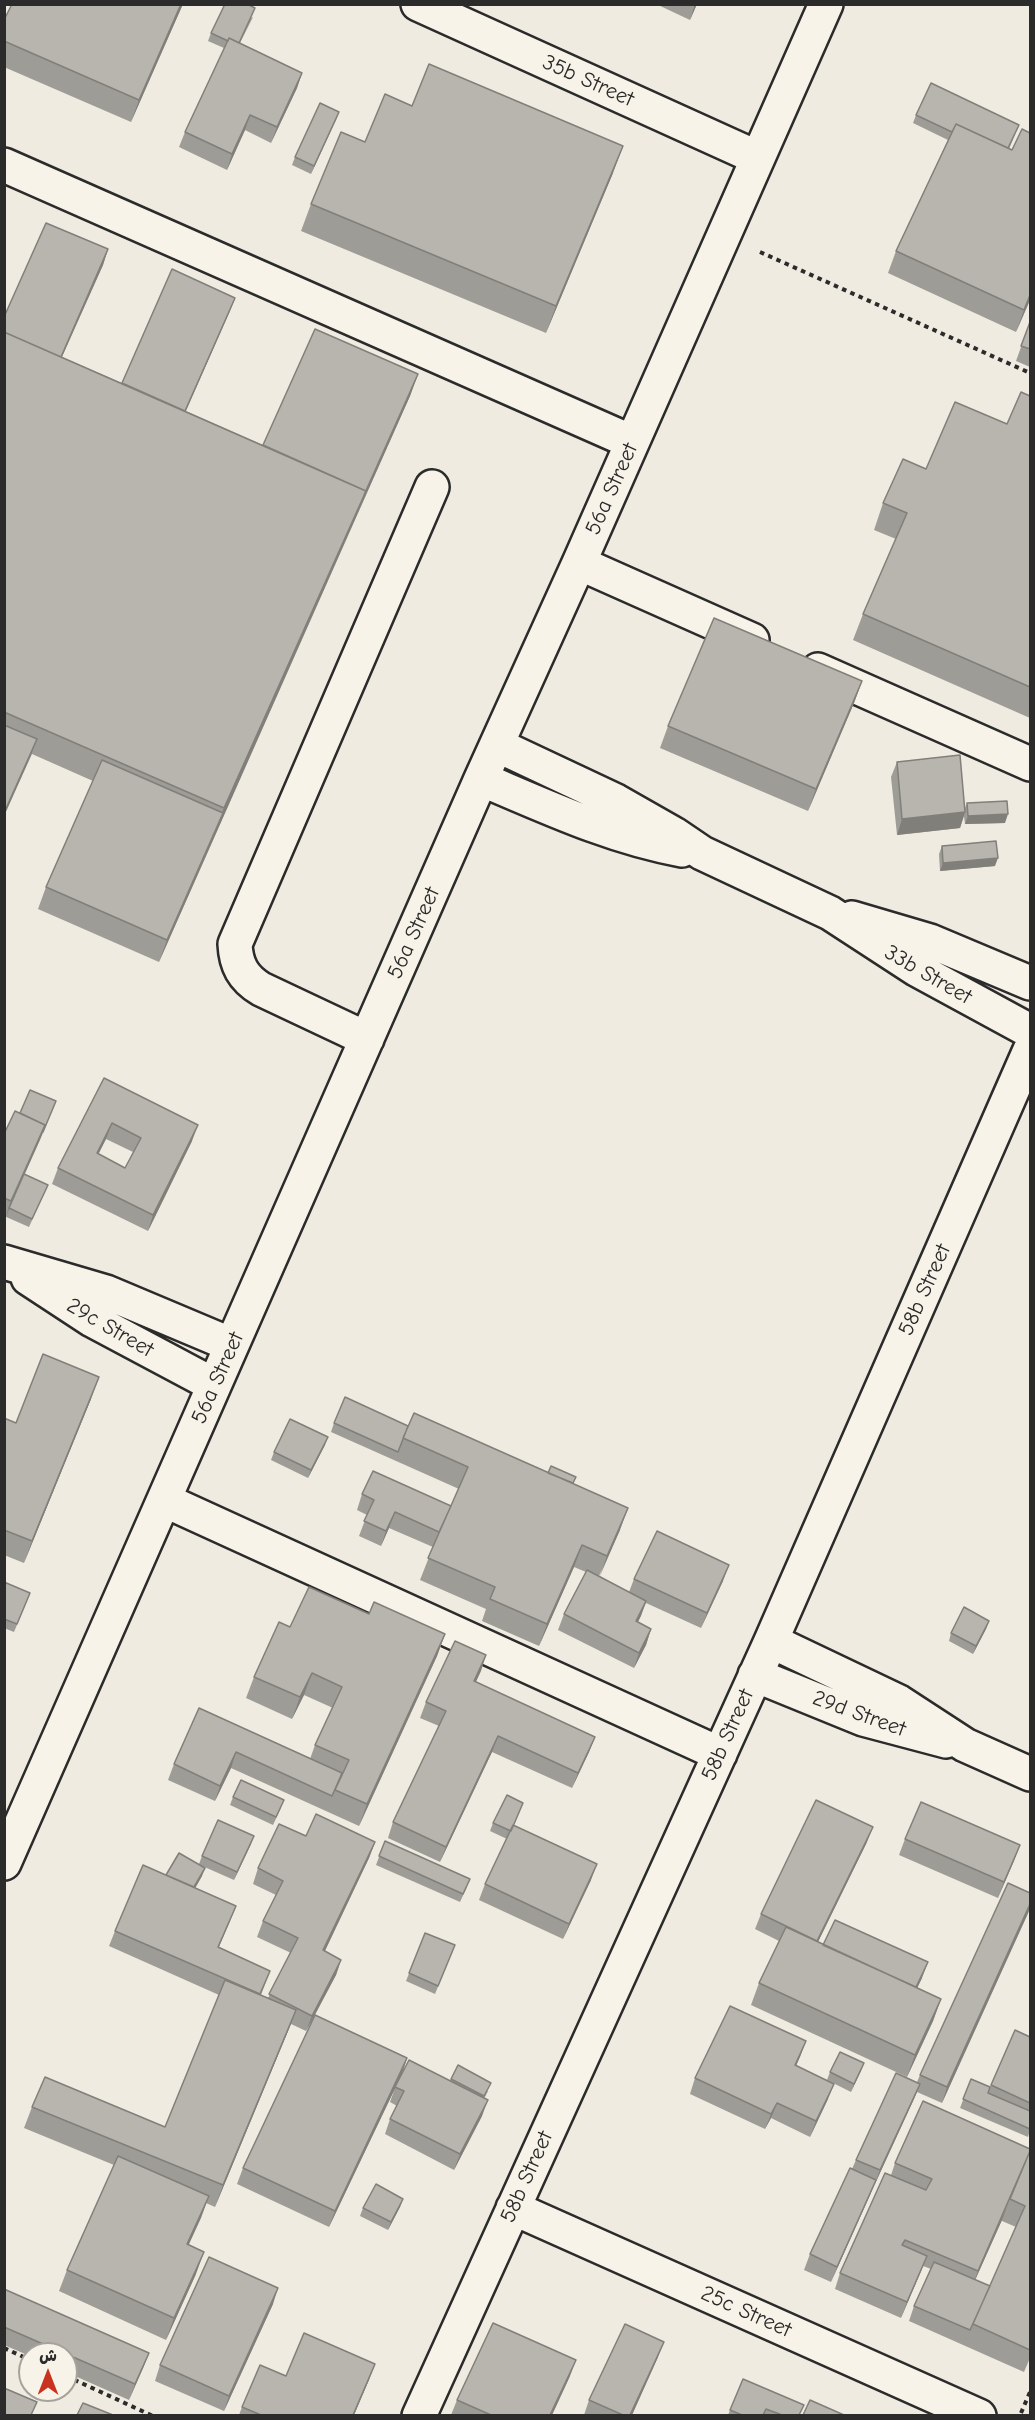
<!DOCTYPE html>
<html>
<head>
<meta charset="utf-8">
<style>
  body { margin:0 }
  #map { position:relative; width:1035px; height:2420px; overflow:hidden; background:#efebe0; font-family:"Comic Neue","Playpen Sans Arabic",sans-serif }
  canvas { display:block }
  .frame { position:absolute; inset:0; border:6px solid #2b2b2b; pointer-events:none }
  .north { position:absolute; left:18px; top:2342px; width:60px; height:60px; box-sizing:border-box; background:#f7f3e8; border:2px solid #a5a39c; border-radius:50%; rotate:0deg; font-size:16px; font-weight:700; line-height:24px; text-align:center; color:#2b2b2b }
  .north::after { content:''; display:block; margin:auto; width:21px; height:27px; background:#c8321e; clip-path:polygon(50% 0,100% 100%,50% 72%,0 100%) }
</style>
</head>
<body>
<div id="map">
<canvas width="1035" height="2420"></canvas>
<div class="frame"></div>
<div class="north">ش</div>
</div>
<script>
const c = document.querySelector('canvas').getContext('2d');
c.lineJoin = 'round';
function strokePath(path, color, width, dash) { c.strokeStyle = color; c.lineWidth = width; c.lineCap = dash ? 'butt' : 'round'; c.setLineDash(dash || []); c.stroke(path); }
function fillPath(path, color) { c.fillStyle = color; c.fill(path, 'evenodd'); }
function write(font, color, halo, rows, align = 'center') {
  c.font = font + ' "Comic Neue",sans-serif'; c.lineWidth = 4.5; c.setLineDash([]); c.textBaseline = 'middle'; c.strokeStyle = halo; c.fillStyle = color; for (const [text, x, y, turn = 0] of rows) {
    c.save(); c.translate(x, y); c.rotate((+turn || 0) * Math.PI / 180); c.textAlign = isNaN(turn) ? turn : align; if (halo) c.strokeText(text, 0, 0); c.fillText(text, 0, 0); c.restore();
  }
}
const minor = new Path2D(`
  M418,4L758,158
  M4,165L632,442
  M579,563L752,640
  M818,670L1030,764
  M497,745L616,801L674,834L702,853L830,913L916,969L1030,1031
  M481,779C547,807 611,837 682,850
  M852,918L930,941L1030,983
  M367,1039L261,989C243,978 236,965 235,944L432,487
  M4,1262L106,1292L232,1345
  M28,1278L92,1320L214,1385
  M164,1500L720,1754
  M771,1641L899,1702L965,1745L1030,1774
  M755,1675L863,1719L946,1741
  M4,1863L481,779L579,563L826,4
  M513,2208L979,2416
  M419,2416L771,1641L1030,1050`);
strokePath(minor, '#2b2b2b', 38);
strokePath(new Path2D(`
  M760,252L1030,373
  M4,2348L30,2360
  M66,2376L153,2416
  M1021,2413L1030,2392`), '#2b2b2b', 4, [4.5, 4.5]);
strokePath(minor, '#f7f3e8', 33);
fillPath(new Path2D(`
  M12,4H183L131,122L4,67V20Z
  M656,4H697L690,20Z
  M253,17L240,43L302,73L297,88L271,143L245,130L227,170L179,147L185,132L224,48L208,41L211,33Z
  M412,106L613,173L546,333L301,231L311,204L365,142Z
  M339,112L311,174L292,165L295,157Z
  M916,115L1019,125L1009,149L1012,150L1030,133V300L1016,332L888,273L896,251L948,140L913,123Z
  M108,249L103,265L62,357L122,383L235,298L229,313L186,411L263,445L418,374L410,396L159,962L38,909L46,887L93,781L32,754L4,816V317Z
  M1030,322V367L1016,361Z
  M1030,396V718L853,640L863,614L896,539L874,530L883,503L926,469L1007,424Z
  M862,681L854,703L808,811L660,748L668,726Z
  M897,762L965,808L967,803L1005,823L965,824L964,816L960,828L897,835L891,777Z
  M942,846L995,866L940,871L939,854Z
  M104,1078L192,1141L148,1231L52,1184L58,1168ZM106,1139L133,1152L125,1168L98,1154Z
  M56,1101L24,1175L48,1185L29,1227L4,1216V1134L20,1113Z
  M91,1399L24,1563L4,1555V1418L16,1423Z
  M334,1423L408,1426L573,1484L620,1530L599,1576L629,1592L634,1579L723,1581L701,1628L646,1603L638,1622L651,1629L646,1645L634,1668L558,1630L564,1614L586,1572L574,1567L539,1646L482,1621L486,1609L420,1580L433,1547L389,1528L381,1546L359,1536L367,1515L357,1510L362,1494L451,1506L459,1489L331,1432Z
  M325,1445L308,1478L271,1460L274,1452Z
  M4,1582L27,1601L14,1632L4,1628Z
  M369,1614L445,1634L437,1656L359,1826L231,1768L215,1801L168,1780L174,1764L199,1708L310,1759L315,1745L333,1708L304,1695L292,1719L246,1698L254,1677L290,1627Z
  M989,1621L986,1629L973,1654L949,1641L951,1633Z
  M486,1655L475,1682L595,1737L589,1752L572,1788L492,1752L440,1862L388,1838L393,1822L439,1726L420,1718L426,1702Z
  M233,1797L281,1808L273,1825L230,1805Z
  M523,1803L514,1825L591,1880L563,1939L479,1900L485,1884L507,1839L490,1831L493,1823Z
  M306,1836L375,1842L369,1858L325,1951L341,1960L336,1975L315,2015L407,2058L402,2074L450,2081L451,2079L488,2091L484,2099L482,2116L454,2170L385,2134L390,2119L397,2106L390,2102L395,2088L329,2227L237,2184L243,2168L314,2017L306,2031L291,2024L215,2207L206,2203L188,2245L196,2274L166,2340L59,2291L67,2270L114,2165L24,2128L32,2107L165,2127L219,1995L109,1946L115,1931L166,1875L199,1864L202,1856L251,1844L234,1880L200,1865L202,1876L195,1888L230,1921L219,1947L270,1971L261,1995L268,1998L291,1953L257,1937L263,1921L276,1895L253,1884L258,1868Z
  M905,1839L1020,1845L998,1898L899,1855Z
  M385,1841L467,1887L460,1902L376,1865Z
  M867,1842L818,1942L922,1978L917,1988L941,1999L933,2021L907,2077L751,2005L759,1983L779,1941L755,1929L761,1914Z
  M1029,1911L942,2103L917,2092L874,2186L831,2282L804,2270L810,2254L852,2169L856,2160L917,2082L920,2075Z
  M425,1933L455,1945L435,1994L406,1981Z
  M1015,2030L1030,2037V2130L1028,2137L960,2108L971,2079L990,2087Z
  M806,2041L796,2066L828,2099L810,2137L771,2118L765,2129L690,2094L695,2078Z
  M864,2063L851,2092L827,2080L830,2072Z
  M1030,2149V2358L1024,2372L909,2321L914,2306L931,2269L923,2266L901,2318L835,2289L840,2273L891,2175L895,2163ZM1002,2220V2221L1016,2227L990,2286L975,2280Z
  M403,2199L400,2207L388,2230L360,2216L363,2208Z
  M4,2289L149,2353L143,2368L129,2400L66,2372V2354H30V2356L4,2345Z
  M273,2304L224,2411L155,2381L160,2365Z
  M658,2357L632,2415H584L589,2400Z
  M375,2364L354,2415H239L242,2407L286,2376Z
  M570,2376L552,2415H451L457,2400Z
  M743,2379L800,2415H728Z`), '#9e9c96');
fillPath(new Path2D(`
  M181,4H183L131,122L139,100Z
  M695,4H697L690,20Z
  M302,73L297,88L271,143L277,127Z
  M339,112L336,120L311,174L314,166Z
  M250,115L245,130L227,170L232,154Z
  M623,146L613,173L546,333L556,306Z
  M108,249L103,265L50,383L56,368Z
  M1030,295V300L1016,332L1024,310Z
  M235,298L229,313L174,437L180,422Z
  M418,374L410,396L356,517L364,495Z
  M366,491L356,517L159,962L167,940L224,808Z
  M862,681L854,703L808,811L816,789Z
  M37,739L31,755L4,816V813Z
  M965,812L960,828L897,835L902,819Z
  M1008,814L1005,823L965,824L968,816Z
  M998,858L995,866L940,871L943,863Z
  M56,1101L40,1140L6,1216L11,1201Z
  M112,1123L106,1139L91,1169L97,1153Z
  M198,1125L192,1141L148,1231L153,1215Z
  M99,1377L91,1399L24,1563L32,1541Z
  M328,1437L325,1445L308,1478L311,1470Z
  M628,1508L620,1530L599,1578L607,1556Z
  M395,1512L389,1528L381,1546L386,1531Z
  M582,1545L574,1567L539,1646L547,1624Z
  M729,1565L723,1581L701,1628L707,1613Z
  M646,1601L641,1616L630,1637L636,1621Z
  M989,1621L986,1629L973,1654L976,1646Z
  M651,1629L646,1645L634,1668L639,1653Z
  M445,1634L437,1656L359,1826L367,1804Z
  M486,1655L481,1671L469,1697L474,1681Z
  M312,1673L304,1695L292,1719L300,1697Z
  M498,1736L492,1752L440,1862L446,1847Z
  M595,1737L589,1752L572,1788L578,1773Z
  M236,1752L231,1768L215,1801L220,1786Z
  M873,1827L867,1842L811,1956L817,1941Z
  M254,1836L251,1844L234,1880L237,1872Z
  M375,1842L369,1858L318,1965L323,1950Z
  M1020,1845L1014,1861L998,1898L1004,1882Z
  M597,1864L591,1880L563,1939L569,1924Z
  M205,1868L202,1876L189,1899L192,1891Z
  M1030,1904L1029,1911L942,2103L947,2087Z
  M236,1906L230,1921L212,1962L218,1947Z
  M341,1960L336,1975L306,2031L312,2016Z
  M928,1962L922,1978L907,2009L913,1994Z
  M941,1999L933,2021L907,2077L915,2055Z
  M296,2010L288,2031L215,2207L223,2185Z
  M806,2041L800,2057L789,2081L795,2065Z
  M407,2058L402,2074L329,2227L335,2211Z
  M864,2063L861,2071L851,2092L854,2084Z
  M834,2084L828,2099L810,2137L816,2121Z
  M920,2084L914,2099L874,2186L880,2170Z
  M488,2100L482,2116L454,2170L460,2154Z
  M777,2103L771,2118L765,2129L771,2114Z
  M876,2180L870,2195L831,2282L837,2267Z
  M209,2196L201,2218L179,2266L187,2244Z
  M403,2199L400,2207L388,2230L391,2222Z
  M1008,2204L1002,2220L972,2287L978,2271Z
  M204,2252L196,2274L166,2340L174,2318Z
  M927,2256L921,2271L901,2318L907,2302Z
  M278,2288L273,2304L224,2411L229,2396Z
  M664,2342L658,2357L632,2415H630Z
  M149,2353L143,2368L129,2400L135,2384Z
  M576,2360L570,2376L552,2415H550Z
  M375,2364L369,2380L354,2415H353Z`), '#817f7a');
const building = new Path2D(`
  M12,4H181L139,100L4,41V20Z
  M225,4H247L255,8L239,43L229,38L228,41L211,33Z
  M229,38L302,73L277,127L250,115L232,154L185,132Z
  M429,64L623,146L556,306L311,204L341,132L365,142L385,94L412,106Z
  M931,83L1019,125L1008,148L956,124L952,132L916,115Z
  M320,103L339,112L314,166L295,157Z
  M956,124L1012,150L1022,129L1030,133V295L1024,310L896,251Z
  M46,223L108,249L61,357L4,332V317Z
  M172,269L235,298L185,411L122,383Z
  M1030,322V349L1021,346Z
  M315,329L418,374L364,495L366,491L263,445Z
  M4,332L366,491L224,808L4,712Z
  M1021,392L1030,396V687L863,614L907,513L883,503L903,459L926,469L955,402L1007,424Z
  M714,618L862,681L816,789L668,726Z
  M4,725L37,739L4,813Z
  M960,755L965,812L902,819L897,762Z
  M102,760L223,813L167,940L46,887Z
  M1007,801L1008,814L968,816L967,803Z
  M996,841L998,858L943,863L942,846Z
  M104,1078L198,1125L153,1215L58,1168ZM112,1123L141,1138L125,1168L97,1153Z
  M30,1090L56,1101L43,1132L45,1125L20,1113Z
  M15,1111L45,1125L11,1201L4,1198V1134Z
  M24,1174L48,1185L32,1219L9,1208Z
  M43,1354L99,1377L32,1541L4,1530V1418L16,1423Z
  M345,1397L408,1426L398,1452L334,1423Z
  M414,1413L628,1508L607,1556L582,1545L547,1624L490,1599L495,1587L428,1558L468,1467L403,1438Z
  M290,1419L328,1437L311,1470L274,1452Z
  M551,1466L576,1477L573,1483L548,1473Z
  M373,1471L451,1506L439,1532L395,1512L386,1531L364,1521L374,1500L362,1494Z
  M657,1531L729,1565L707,1613L634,1579Z
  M587,1570L646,1601L636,1621L651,1629L639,1653L564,1614Z
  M4,1582L30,1593L17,1624L4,1619Z
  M309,1587L369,1614L374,1602L445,1634L367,1804L335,1790L349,1760L315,1745L342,1687L312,1673L300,1697L254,1677L279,1622L290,1627Z
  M964,1607L989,1621L976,1646L951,1633Z
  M455,1641L486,1655L474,1681L595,1737L578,1773L498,1736L446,1847L393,1822L446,1711L426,1702Z
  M199,1708L342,1773L332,1796L236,1752L220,1786L174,1764Z
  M241,1780L284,1800L276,1817L233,1797Z
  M507,1795L523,1803L511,1831L493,1823Z
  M816,1800L873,1827L817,1941L761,1914Z
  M921,1802L1020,1845L1004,1882L905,1839Z
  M316,1814L375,1842L323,1950L341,1960L312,2016L269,1994L298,1938L263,1921L283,1881L258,1868L279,1824L306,1836Z
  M218,1820L254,1836L237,1872L202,1856Z
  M513,1825L597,1864L569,1924L485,1884Z
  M385,1841L470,1879L463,1894L379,1856Z
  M179,1853L205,1868L194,1887L166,1875Z
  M143,1865L236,1906L218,1947L270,1971L260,1994L115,1931Z
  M1008,1883L1030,1893V1904L947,2087L920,2075Z
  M835,1920L928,1962L916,1987L823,1945Z
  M786,1927L941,1999L915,2055L759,1983Z
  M425,1933L455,1945L438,1986L409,1973Z
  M225,1980L296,2010L223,2185L32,2107L45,2077L165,2127Z
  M730,2006L806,2041L795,2065L834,2084L816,2121L777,2103L771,2114L695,2078Z
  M315,2015L407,2058L335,2211L243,2168Z
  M1015,2030L1030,2037V2103L991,2085Z
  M840,2052L864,2063L854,2084L830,2072Z
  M409,2060L488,2100L460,2154L390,2119L404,2091L395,2087Z
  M458,2065L491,2083L484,2096L451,2079Z
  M896,2073L920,2084L880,2170L856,2160Z
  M971,2079L990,2087L988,2093L1030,2111V2129L963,2099Z
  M923,2101L1030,2149V2151L978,2271L905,2240L902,2245L927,2256L907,2302L840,2273L885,2173L926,2190L932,2179L895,2163Z
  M1030,2151V2350L973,2324L1025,2206L1010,2199Z
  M118,2156L209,2196L187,2244L204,2252L174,2318L67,2270Z
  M850,2168L876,2180L837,2267L810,2254Z
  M376,2184L403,2199L391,2222L363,2208Z
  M209,2257L278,2288L229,2396L160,2365Z
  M934,2262L990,2286L970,2330L914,2306Z
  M4,2289L149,2353L135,2384L4,2327Z
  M493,2323L576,2360L550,2415H491L457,2400Z
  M625,2324L664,2342L630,2415H623L589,2400Z
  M304,2333L375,2364L353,2415H261L242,2407L260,2365L286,2376Z
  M743,2379L804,2405L799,2415H782L766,2409L763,2415H742L730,2410Z
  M4,2388L37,2402L31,2415H4Z
  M810,2400L844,2415H803Z
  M83,2403L113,2415H77Z`);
fillPath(building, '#b8b5ae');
strokePath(building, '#817f7a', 1.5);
write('22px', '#2b2b2b', '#f7f3e8', [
  ["35b Street",588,81,24],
  ["56a Street",612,489,-66],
  ["56a Street",414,933,-66],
  ["33b Street",928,975,30],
  ["58b Street",925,1290,-66],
  ["29c Street",110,1328,30],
  ["56a Street",218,1378,-66],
  ["29d Street",859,1714,20],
  ["58b Street",728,1735,-66],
  ["58b Street",527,2177,-66],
  ["25c Street",746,2312,24]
]);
</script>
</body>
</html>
